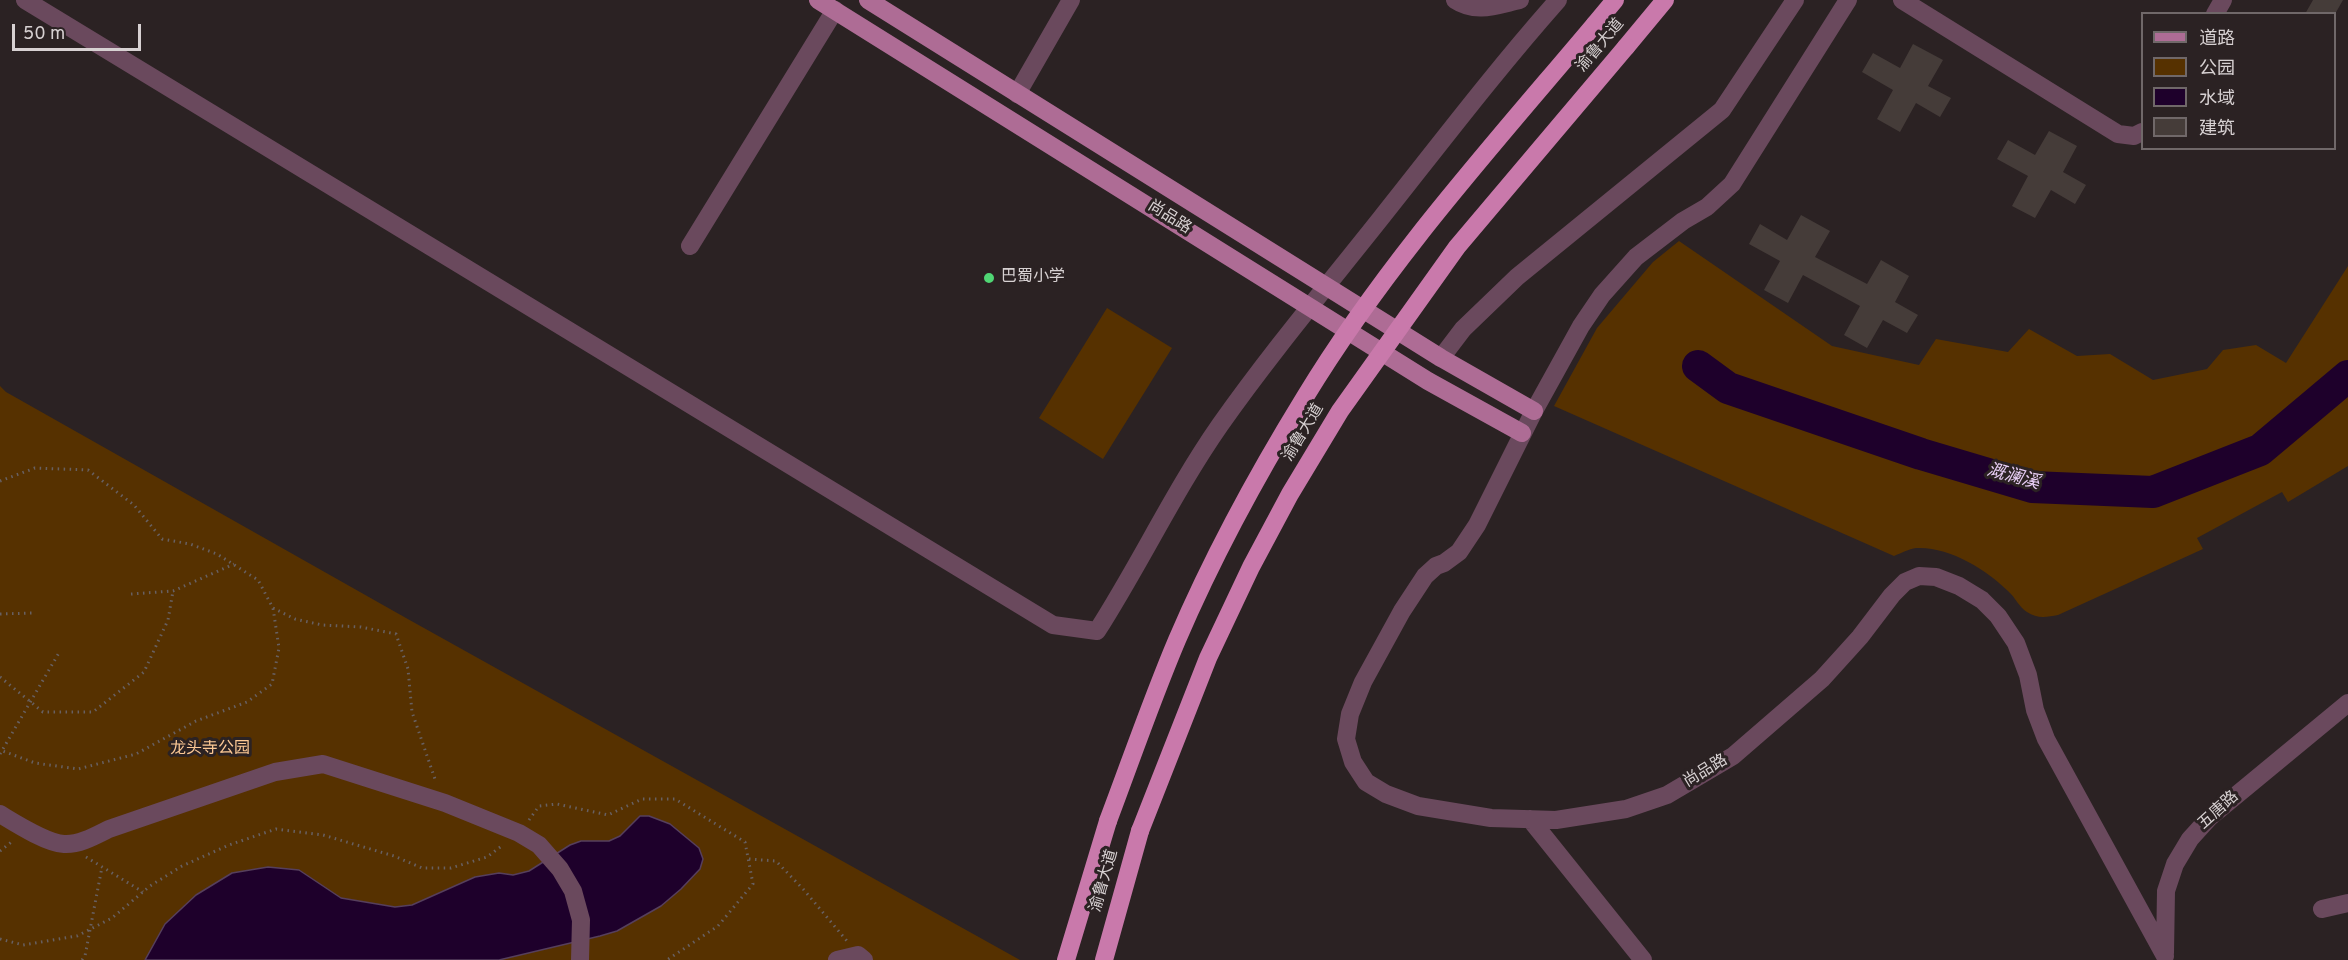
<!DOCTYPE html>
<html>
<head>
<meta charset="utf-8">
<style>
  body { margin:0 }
  #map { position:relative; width:2348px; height:960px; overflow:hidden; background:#2b2223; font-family:Overpass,"Noto Sans SC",sans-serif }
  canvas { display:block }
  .legend { position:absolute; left:2141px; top:12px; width:195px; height:138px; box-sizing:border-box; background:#2b2223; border:2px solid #706869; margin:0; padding:8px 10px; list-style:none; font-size:18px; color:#d7d1d2 }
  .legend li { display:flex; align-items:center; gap:12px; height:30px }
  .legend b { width:30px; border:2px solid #706869 }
  .scale { position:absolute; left:12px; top:24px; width:129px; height:27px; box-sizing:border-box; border:3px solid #d7d1d2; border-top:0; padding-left:8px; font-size:18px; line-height:21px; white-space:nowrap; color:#d7d1d2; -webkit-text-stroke:4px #2b2223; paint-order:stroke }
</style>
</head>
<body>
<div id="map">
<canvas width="2348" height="960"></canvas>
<ul class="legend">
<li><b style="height:8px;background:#ae6c95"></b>道路</li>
<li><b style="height:16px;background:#563100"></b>公园</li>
<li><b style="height:16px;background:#1e002b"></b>水域</li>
<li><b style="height:16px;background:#453c39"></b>建筑</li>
</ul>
<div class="scale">50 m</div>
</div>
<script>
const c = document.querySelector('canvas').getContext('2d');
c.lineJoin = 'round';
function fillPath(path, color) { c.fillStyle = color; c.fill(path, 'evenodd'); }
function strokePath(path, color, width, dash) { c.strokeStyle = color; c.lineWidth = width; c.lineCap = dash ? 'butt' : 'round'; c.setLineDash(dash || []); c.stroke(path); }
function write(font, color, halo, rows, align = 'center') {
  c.font = font + ' Overpass,"Noto Sans SC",sans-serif'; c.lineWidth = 6; c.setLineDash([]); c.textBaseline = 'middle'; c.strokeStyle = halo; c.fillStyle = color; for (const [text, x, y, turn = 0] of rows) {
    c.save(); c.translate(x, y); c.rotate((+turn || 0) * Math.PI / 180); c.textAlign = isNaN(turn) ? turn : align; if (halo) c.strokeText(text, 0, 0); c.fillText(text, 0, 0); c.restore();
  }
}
fillPath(new Path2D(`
  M1679,241L1832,346L1919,365L1936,339L2008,352L2029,329L2077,356L2110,354L2153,380L2207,369L2223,350L2256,345L2286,363L2348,266V466L2288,502L2282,492L2197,538L2203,549L2058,615C2047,617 2037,619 2027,612C2019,607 2015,597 2008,591C1986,569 1948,546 1916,548C1909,549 1901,553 1894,556L1554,406L1597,328L1653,262Z
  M1107,308L1172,348L1103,459L1039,418Z
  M0,386L6,392L406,618L1020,960H0Z`), '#563100');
const water = new Path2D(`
  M640,816H649L670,824L699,848L703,859L700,869L681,889L661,906L617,931L600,936L499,960H145L165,924L196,895L232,873L268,867L299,870L341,898L395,907L412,905L475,877L499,873L513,875L529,871L570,845L581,841H609L620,836Z`);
fillPath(water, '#1e002b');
strokePath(water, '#563f5d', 1.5);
strokePath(new Path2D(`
  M1698,366L1728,388L1921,454L2032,487L2153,492L2260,450L2348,376`), '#1e002b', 32);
fillPath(new Path2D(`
  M2313,0H2343L2335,14H2305Z
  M1913,44L1943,60L1928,86L1951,98L1940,117L1916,103L1900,132L1877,119L1893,90L1862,72L1873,53L1900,68Z
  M2049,131L2077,146L2063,172L2086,185L2075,204L2051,190L2035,218L2012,206L2028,176L1997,159L2008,140L2035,155Z
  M1801,215L1830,231L1815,257L1867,284L1881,260L1909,276L1895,302L1918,315L1907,333L1883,320L1867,348L1844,335L1860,306L1803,275L1788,303L1764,290L1780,261L1749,244L1760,224L1787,240Z`), '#453c39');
strokePath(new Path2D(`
  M0,481L35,468L88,470L134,505L162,539L190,544L217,554L258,580L273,608L279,648L272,684L247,702L196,721L136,754L78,769L35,763L0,750
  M131,594L173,591L234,564
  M273,608L295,619L322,625L361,627L396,634L408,669L412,712L436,782
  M0,614L32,613
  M0,677L43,712H93L144,672L168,620L173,591
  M0,754L60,651
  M529,820L539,806L557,804L608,815L642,799H675L745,842L753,884L718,926L667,960
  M0,851L14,840
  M86,857L143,892
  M749,859L776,861L804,890L847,941
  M0,939L23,945L77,936L112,918L150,886L182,866L229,845L276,829L323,835L394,856L422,868H451L487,857L503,845
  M82,960L85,956L102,867`), '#686061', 3, [1.5, 4.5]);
strokePath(new Path2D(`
  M25,0L1053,625L1097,631C1140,564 1174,491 1220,425C1270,354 1327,286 1381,218C1439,145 1496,70 1558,0
  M1455,0C1476,14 1497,5 1520,0
  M1848,0L1732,184L1707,207L1683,221L1636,257L1602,295L1581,326L1534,411L1477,525L1459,552L1444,563L1436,566L1425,576L1402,611L1363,682L1350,714L1346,739L1353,762L1366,782L1386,794L1418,806L1491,818L1556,820L1626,809L1667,795L1733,756L1822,679L1860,637L1892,595L1905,582L1919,576L1936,577L1959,586L1982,600L1998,616L2016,643L2028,675L2035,710L2046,739L2165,956
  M1902,0L2118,134L2134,136L2142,132
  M2215,14L2223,0
  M1017,94L1071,0
  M690,246L835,10
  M1441,358L1463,329L1517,277L1722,110L1795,0
  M0,814C15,823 46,843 64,844C79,845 95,836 109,829L275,772L323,764L445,803L519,833L539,845L560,869L573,891L581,920L580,960
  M1530,819L1643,960
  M2322,909L2348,903
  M2165,953L2166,891L2175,864L2190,839L2210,817L2348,703
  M837,960L858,955L864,960`), '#6a495d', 18);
strokePath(new Path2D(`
  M818,0L1428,381L1522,433
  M868,0L1441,358L1534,411`), '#ae6c95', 18);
strokePath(new Path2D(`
  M1595,24L1615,0
  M1626,47L1665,0
  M1066,960L1108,821
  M1104,960L1140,831`), '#c979ab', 18);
strokePath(new Path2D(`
  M1108,821C1131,760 1152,699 1177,640C1213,556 1257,475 1305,397C1387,262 1494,144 1595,24
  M1140,831L1208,658L1251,567L1290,494L1340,411L1457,247L1626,47`), '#c979ab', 18);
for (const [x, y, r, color] of [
  [989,278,6,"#50d674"]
]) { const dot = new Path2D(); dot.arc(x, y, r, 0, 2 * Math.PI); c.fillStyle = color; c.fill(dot); strokePath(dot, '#2b2223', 2); }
write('16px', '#d7d1d2', '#2b2223', [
  ["渝鲁大道",1601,46,-50],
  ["尚品路",1169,218,32],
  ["渝鲁大道",1304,433,-59],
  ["尚品路",1706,772,-31],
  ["五唐路",2219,811,-42],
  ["渝鲁大道",1105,881,-74]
]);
write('16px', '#d7d1d2', '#2b2223', [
  ["巴蜀小学",1001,278]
], 'left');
write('16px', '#fdc995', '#2b2223', [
  ["龙头寺公园",210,750]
]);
write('italic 18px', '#e8cef5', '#2b2223', [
  ["溉澜溪",2013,478,15]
]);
</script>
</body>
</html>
